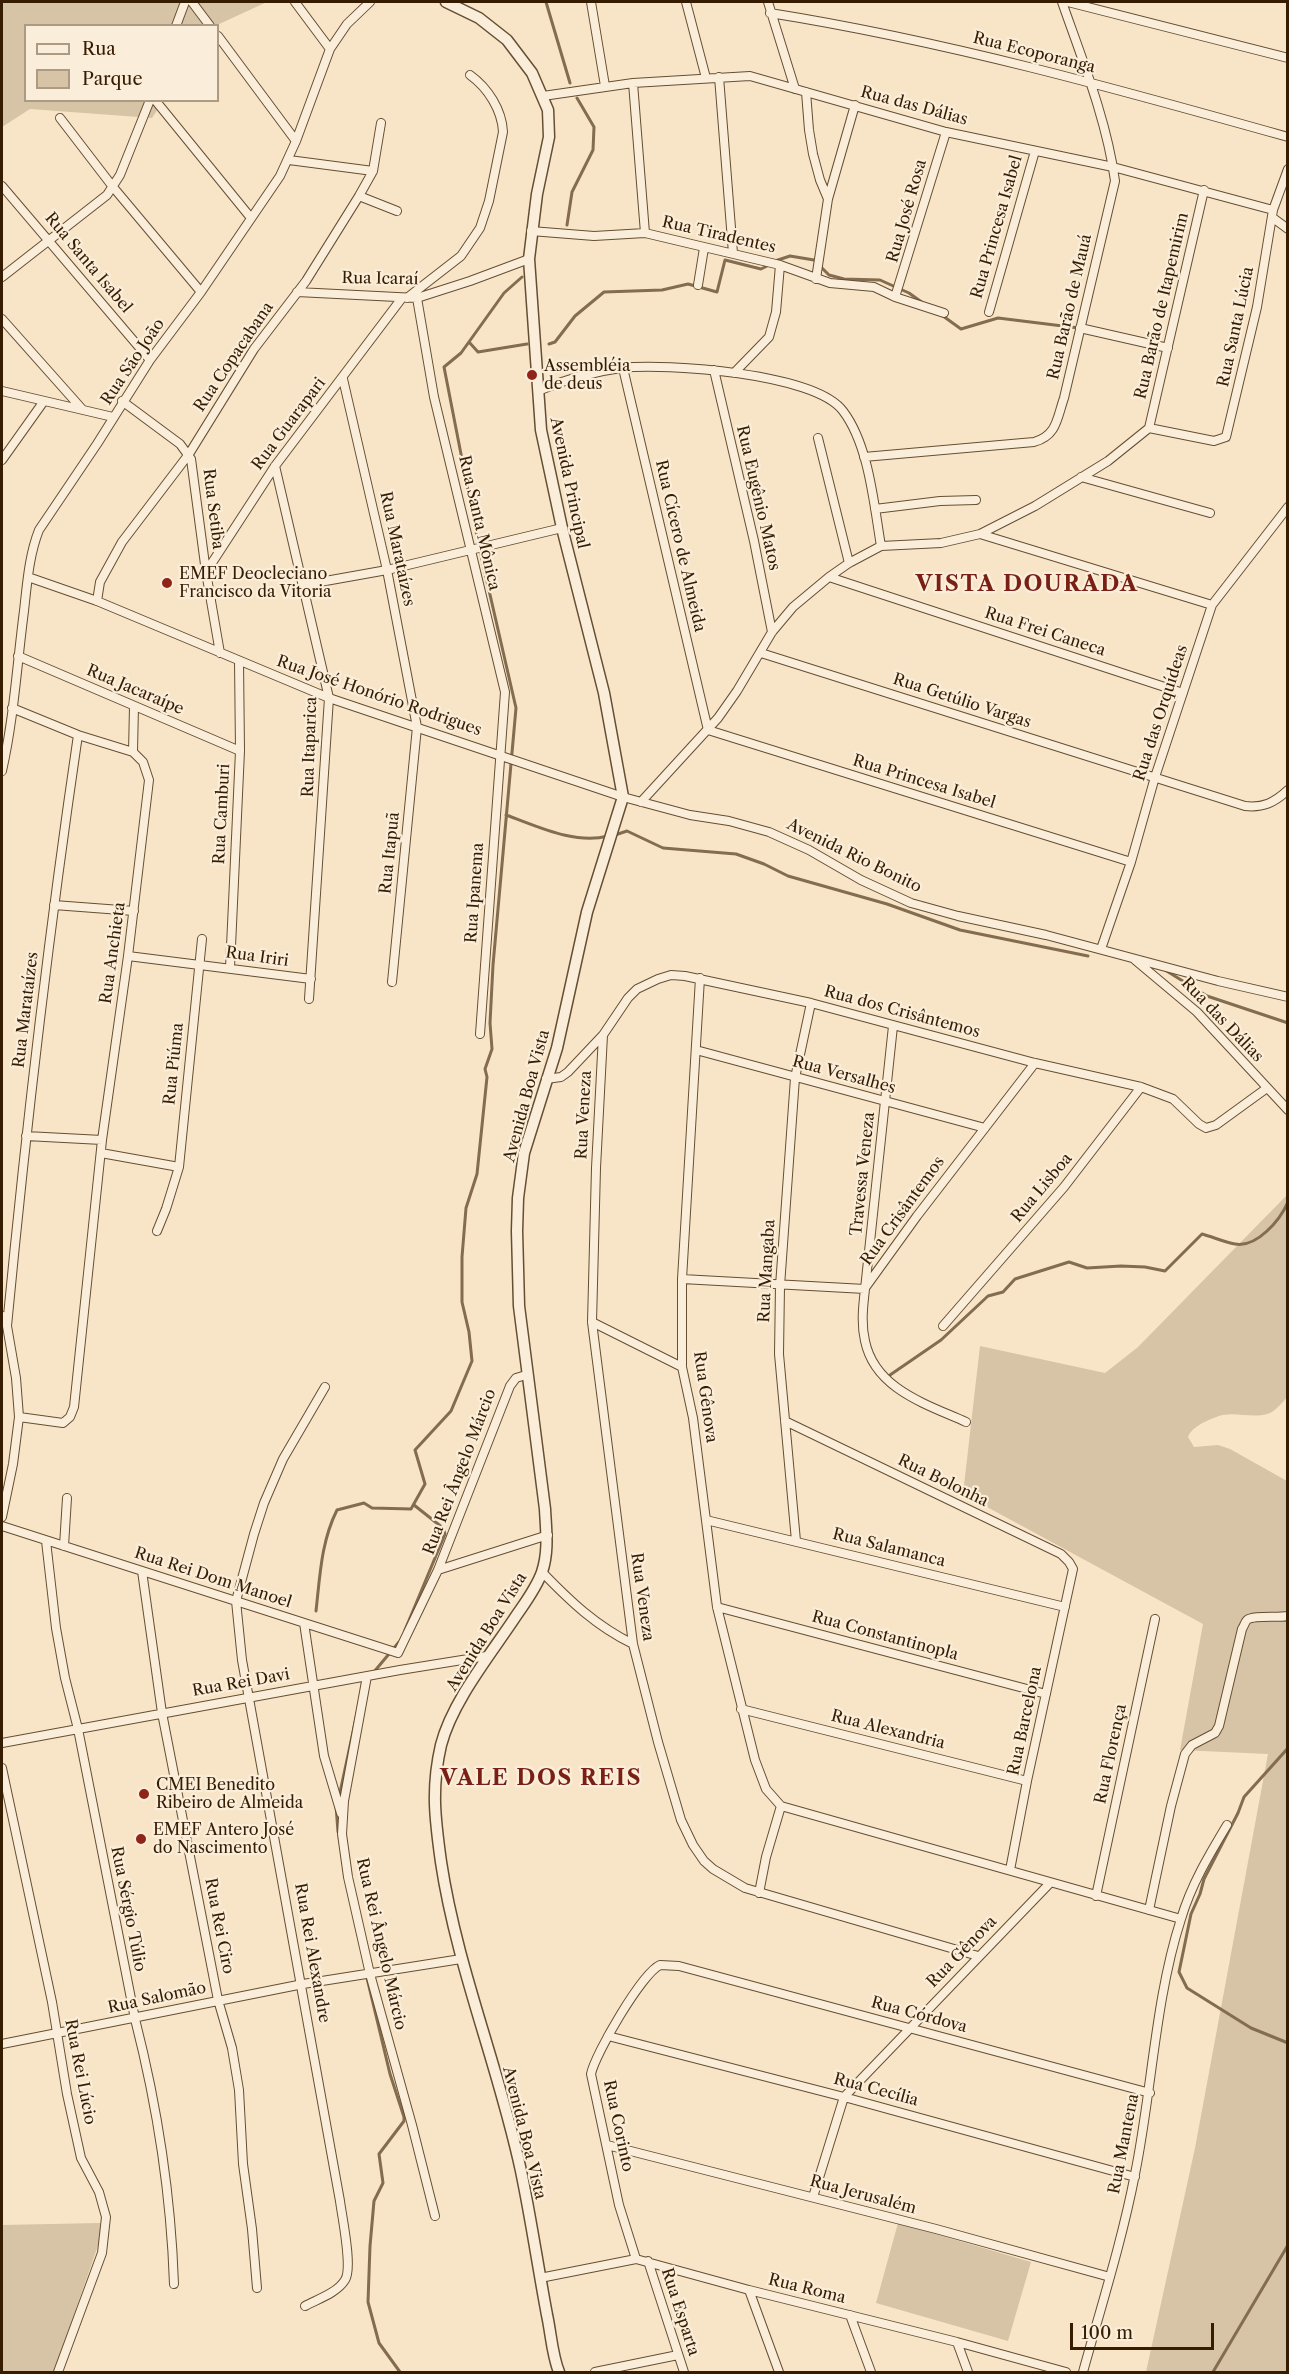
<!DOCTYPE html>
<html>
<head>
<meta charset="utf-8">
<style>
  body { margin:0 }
  #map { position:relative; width:1289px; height:2374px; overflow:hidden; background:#f8e5c7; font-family:"Libre Caslon Text",serif }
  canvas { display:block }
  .frame { position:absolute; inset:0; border:3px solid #361c00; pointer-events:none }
  .legend { position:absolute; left:24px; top:24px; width:195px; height:78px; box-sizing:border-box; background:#faeedb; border:2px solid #ac9a83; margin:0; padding:8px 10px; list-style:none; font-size:18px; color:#361c00 }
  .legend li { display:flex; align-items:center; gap:12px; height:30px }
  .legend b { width:30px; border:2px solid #ac9a83 }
  .scale { position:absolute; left:1070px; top:2323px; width:144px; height:27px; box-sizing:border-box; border:3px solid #361c00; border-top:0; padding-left:8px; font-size:18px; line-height:21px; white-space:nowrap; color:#361c00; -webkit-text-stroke:4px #faeedb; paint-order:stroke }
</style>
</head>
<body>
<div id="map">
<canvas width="1289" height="2374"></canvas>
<div class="frame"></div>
<ul class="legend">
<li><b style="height:8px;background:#faeedb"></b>Rua</li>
<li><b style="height:16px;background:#d7c3a5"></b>Parque</li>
</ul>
<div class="scale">100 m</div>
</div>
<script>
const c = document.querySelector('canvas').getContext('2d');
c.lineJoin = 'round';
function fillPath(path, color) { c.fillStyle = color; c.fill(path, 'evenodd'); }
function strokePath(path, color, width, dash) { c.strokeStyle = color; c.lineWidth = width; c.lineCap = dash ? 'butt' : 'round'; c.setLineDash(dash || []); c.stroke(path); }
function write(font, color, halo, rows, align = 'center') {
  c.font = font + ' "Libre Caslon Text",serif'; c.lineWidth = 4.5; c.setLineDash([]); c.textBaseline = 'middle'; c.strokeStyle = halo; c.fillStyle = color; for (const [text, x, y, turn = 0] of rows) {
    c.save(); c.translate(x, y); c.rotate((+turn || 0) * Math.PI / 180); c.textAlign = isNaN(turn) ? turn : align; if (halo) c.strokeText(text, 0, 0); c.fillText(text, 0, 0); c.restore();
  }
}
fillPath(new Path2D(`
  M2,2H267L217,25L26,26V100L163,101L152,118L30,109L2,127Z
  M1287,1195V1397C1283,1402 1276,1410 1270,1413C1255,1419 1238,1412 1223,1415C1211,1418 1192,1426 1188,1437L1194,1447L1218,1445L1230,1449L1287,1481V2372H1146L1195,2148L1268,1754L1180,1750L1203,1624L963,1494L980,1346L1105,1373L1138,1347Z
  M100,2223L102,2234L54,2372H2V2225Z
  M898,2223L1031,2262L1008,2341L876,2303Z`), '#d7c3a5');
strokePath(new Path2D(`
  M546,2L570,83
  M567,225L572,192L593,150L594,127L577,98
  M775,261L790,256L814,260L829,275L844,279L880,280L909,293L923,303
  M943,316L961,329L998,318L1079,328
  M469,342L478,352L527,344
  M549,344L555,342L575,316L604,292L662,290L688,284L717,292L725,260L761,269L769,265
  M477,536L444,367L461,353L504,293L522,277
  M506,815C537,826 575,845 608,836
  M615,835L627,831L663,848L736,854L764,864L788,876L887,904L960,930L1088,956
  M1165,970L1207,996L1288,1023
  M890,1375L941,1340L988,1296L1003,1292L1015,1279L1069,1262L1087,1268L1121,1266L1145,1267L1165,1271L1202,1234C1213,1237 1224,1242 1235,1244C1257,1248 1280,1220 1288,1202
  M316,1611C320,1576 321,1542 337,1510L364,1503L372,1508L411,1509L425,1484L415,1450L451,1411L472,1361L469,1332L462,1302V1257L466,1208L477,1174L487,1077L485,1069L492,1049L490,1023L493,965L516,708L480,551
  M405,1630L445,1534L443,1528L414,1505
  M373,1673L399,1642
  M1288,1748L1244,1797L1238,1813L1204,1879L1200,1894L1191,1914L1179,1972L1187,1988L1251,2028L1288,2043
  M339,1797L359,1704
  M336,1806L338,1832
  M366,1974L390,2074L404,2117V2121L379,2154L383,2183L374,2201L370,2246L368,2302L379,2343L400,2372
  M1213,2372L1288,2245`), '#836c4f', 3);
const minor = new Path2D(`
  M192,2L210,26
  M295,2L330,49
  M591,2L605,86
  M686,2L706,78
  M768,2L795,89
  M1068,2L1288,58
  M770,13C946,41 1117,89 1288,137
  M176,26L185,2
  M218,36L296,141
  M719,77L733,253
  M633,83L645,233
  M806,92L809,130L813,154L820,180L828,199L816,279
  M543,96L633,83L750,76L946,132L1113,167L1273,210
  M155,100L251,218
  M60,118L113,187L201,292
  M289,160L373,171
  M2,186L150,360
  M359,196L397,211
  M828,199L855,105
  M1273,218L1288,229
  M531,231L594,236L645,233L780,265L830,283L874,287L895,297L944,313
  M2,277L107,195L120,175L150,100
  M698,285L704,248
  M297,292L417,298L470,281L529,259
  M895,297L946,132
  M407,298L461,256L480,228L489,201L503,132C502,110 488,88 470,75
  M417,298L434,397L505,692L480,1034
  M989,312L1035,151
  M2,319L82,409
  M1080,328L1168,348
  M623,368L708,730L1131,862
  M714,370L754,541L772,632
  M734,373L769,337L776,312L780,265
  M343,379L387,570L417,727L392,982
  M2,391L113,417
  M538,391C564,380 591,372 621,368C666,363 815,373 843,411C869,445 874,505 881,546
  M122,401L180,444L191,459L206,572L220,653
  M1149,428L1214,441L1226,437L1257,307L1273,210L1288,169
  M818,438L849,563
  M864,457L1034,442C1057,436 1057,418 1064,398L1115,181C1107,121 1082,59 1062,2
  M2,460L44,401
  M275,466L329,698L309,999
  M1081,477L1210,513
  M875,509L940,501L976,500
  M980,534L1212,605
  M206,572L275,466L402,298
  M28,577L97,601L329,698L623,797L690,815L729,821L769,832L809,850L861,880L911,903L958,916L1046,935L1218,981L1288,997
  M829,577L1183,693
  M303,585L387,570L562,528
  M97,601L100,582L122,542L189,454L254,349L306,281L359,196L373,171L381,123
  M761,653L1245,806C1263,808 1274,803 1288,790
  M18,656L240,751
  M12,708L78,735L133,752L143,762L149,780L128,956L102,1140L74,1407L70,1417L63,1423L19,1417
  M133,752L134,706
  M2,771C14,718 17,664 24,611C27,584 29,555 39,530L97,444L150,360L201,292L280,176L296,141L330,49L347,24L370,2
  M641,802L718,718L737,691L772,632L793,607L829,577L849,563L881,546L941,543L980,534L1035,506L1108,461L1149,428L1204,190
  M54,905L134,911
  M1101,949L1131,862L1155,777L1212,605L1288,507
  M128,956L311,979
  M1135,960L1197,1012L1288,1110
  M230,968L240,751L239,661
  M700,978L682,1279V1367L693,1418L717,1607L755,1760L766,1789L781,1806L1181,1919
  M893,1026L865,1289C863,1306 861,1324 865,1341C875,1389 926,1404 966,1422
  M603,1035L596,1168L592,1322L633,1644L658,1742L681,1820L693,1845L704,1861L713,1869L745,1888L978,1956
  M696,1050L985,1128
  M546,1079L561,1077L568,1072L603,1035L628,998L637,989L658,979L671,975L685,976L811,1003L1035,1063L1141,1087L1173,1099L1199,1124L1206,1128L1216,1125L1267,1088
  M26,1136L102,1140
  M101,1153L179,1167
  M157,1231L166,1209L179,1167L202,939
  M682,1279L865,1289
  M865,1288L917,1216L1035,1063
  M2,1316L7,1326L16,1378L19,1417L13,1464L2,1517
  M592,1322L682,1367
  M7,1326C26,1128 49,931 78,735
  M943,1326L1064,1187L1141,1087
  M785,1421L1061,1554L1069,1562L1073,1569L1027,1781L1010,1870
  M706,1520L1065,1607
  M2,1526L398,1653
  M46,1541L56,1628L65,1678L78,1729L135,2019C157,2105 171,2195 174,2284
  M796,1541L779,1354L780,1286L795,1078L811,1003
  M64,1546L67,1498
  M438,1570L548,1535
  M142,1571L162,1713L218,2000L232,2048L239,2090L243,2164L252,2229L257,2288
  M542,1572C570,1601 596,1626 633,1644
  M717,1607L1046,1694
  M304,1623L324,1756L341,1813
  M398,1653L438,1570L510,1386L516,1378L526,1375
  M367,1676L344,1801L342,1834L348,1877L370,1974L412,2125L435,2216
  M741,1709L1027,1781
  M2,1743L400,1670L487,1656
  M2,1768L52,2002L67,2094L81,2158L99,2192L106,2217L102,2253L58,2372
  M759,1893L766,1857L781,1806
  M1096,1896L1155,1619
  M1149,1910L1171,1806L1185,1754L1192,1745L1215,1733L1219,1726L1242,1629C1244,1626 1245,1622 1247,1620C1253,1615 1278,1618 1288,1616
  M608,2036L844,2097L1135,2177
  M2,2044L303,1984L461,1959
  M607,2145L936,2229L1110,2277
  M813,2197L844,2097L1050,1883
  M636,2259L619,2205L591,2074C595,2054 642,1973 660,1965L679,1966L1150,2093
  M648,2261L684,2372
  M540,2278L636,2259L749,2290L957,2342L1066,2372
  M749,2290L779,2372
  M305,2306C318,2299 337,2293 345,2280C353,2268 342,2217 340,2201L242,1660L236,1601L254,1534L264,1503L283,1459L325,1387
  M850,2315L871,2372
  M957,2342L968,2372
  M595,2372L678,2355
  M1083,2372C1101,2307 1122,2241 1135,2174C1152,2091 1155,1999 1181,1919C1191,1885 1209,1855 1227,1825`);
const tertiary = new Path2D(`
  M446,2L479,18L507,40L532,73L548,110L549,137L537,194L529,259L541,430L562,528L604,693L623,797L587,912L557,1048L524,1153L518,1198L517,1231L519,1306L545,1509C546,1530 549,1551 542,1572C536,1589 524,1604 514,1619C490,1655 452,1702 441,1745C431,1788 435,1819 441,1862C457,1968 499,2067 521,2171C531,2219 538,2267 547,2315C551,2333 552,2355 559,2372`);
strokePath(minor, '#664e32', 10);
strokePath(tertiary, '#664e32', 13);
strokePath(minor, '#faeedb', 8);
strokePath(tertiary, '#faeedb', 10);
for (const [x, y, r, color] of [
  [532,375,6,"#8f2418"],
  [167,583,6,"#8f2418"],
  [144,1794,6,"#8f2418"],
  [141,1839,6,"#8f2418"]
]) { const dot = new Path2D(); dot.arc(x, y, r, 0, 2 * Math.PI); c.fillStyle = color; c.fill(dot); strokePath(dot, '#faeedb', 2); }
write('16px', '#361c00', '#faeedb', [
  ["Rua Ecoporanga",1034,53,14],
  ["Rua das Dálias",914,106,15],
  ["Rua José Rosa",907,211,-74],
  ["Rua Princesa Isabel",997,227,-74],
  ["Rua Tiradentes",719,235,13],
  ["Rua Santa Isabel",88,263,50],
  ["Rua Icaraí",380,279,1],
  ["Rua Barão de Itapemirim",1162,306,-77],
  ["Rua Barão de Mauá",1070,307,-77],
  ["Rua Santa Lúcia",1236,327,-78],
  ["Rua Copacabana",234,357,-56],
  ["Rua São João",133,362,-56],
  ["Rua Guarapari",289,424,-53],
  ["Avenida Principal",569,483,78],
  ["Rua Eugênio Matos",758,498,77],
  ["Rua Setiba",213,509,83],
  ["Rua Santa Mônica",479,523,77],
  ["Rua Cícero de Almeida",680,546,77],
  ["Rua Marataízes",397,549,78],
  ["Rua Frei Caneca",1045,632,18],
  ["Rua Jacaraípe",135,690,23],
  ["Rua José Honório Rodrigues",379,696,19],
  ["Rua Getúlio Vargas",962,701,18],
  ["Rua das Orquídeas",1161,713,-72],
  ["Rua Itaparica",310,747,-88],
  ["Rua Princesa Isabel",924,782,17],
  ["Rua Camburi",222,814,-87],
  ["Rua Itapuã",390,853,-84],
  ["Avenida Rio Bonito",854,856,26],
  ["Rua Ipanema",475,893,-86],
  ["Rua Anchieta",113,953,-82],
  ["Rua Iriri",257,957,8],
  ["Rua Marataízes",26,1010,-83],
  ["Rua dos Crisântemos",902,1012,15],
  ["Rua das Dálias",1222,1020,46],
  ["Rua Piúma",174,1064,-84],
  ["Rua Versalhes",844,1075,15],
  ["Avenida Boa Vista",527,1096,-75],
  ["Rua Veneza",584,1115,-87],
  ["Travessa Veneza",863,1174,-84],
  ["Rua Lisboa",1042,1188,-50],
  ["Rua Crisântemos",903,1211,-54],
  ["Rua Mangaba",767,1271,-87],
  ["Rua Gênova",705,1397,82],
  ["Rua Rei Ângelo Márcio",460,1472,-69],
  ["Rua Bolonha",943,1481,26],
  ["Rua Salamanca",889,1548,14],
  ["Rua Rei Dom Manoel",213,1578,18],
  ["Rua Veneza",642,1597,82],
  ["Avenida Boa Vista",487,1632,-58],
  ["Rua Constantinopla",885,1636,15],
  ["Rua Rei Davi",241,1683,-10],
  ["Rua Barcelona",1025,1721,-78],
  ["Rua Alexandria",888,1730,14],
  ["Rua Florença",1111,1754,-78],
  ["Rua Sérgio Túlio",128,1909,79],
  ["Rua Rei Ciro",219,1926,79],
  ["Rua Rei Ângelo Márcio",381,1944,77],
  ["Rua Gênova",962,1952,-46],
  ["Rua Rei Alexandre",312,1953,80],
  ["Rua Salomão",157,1998,-12],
  ["Rua Córdova",919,2015,15],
  ["Rua Rei Lúcio",80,2072,79],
  ["Rua Cecília",876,2090,15],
  ["Rua Corinto",618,2126,78],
  ["Avenida Boa Vista",524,2133,76],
  ["Rua Mantena",1124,2144,-79],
  ["Rua Jerusalém",863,2195,15],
  ["Rua Roma",807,2289,14],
  ["Rua Esparta",680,2312,72]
]);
write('16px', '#361c00', '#faeedb', [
  ["Assembléia",544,366],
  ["de deus",544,384],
  ["EMEF Deocleciano",179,574],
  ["Francisco da Vitoria",179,592],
  ["CMEI Benedito",156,1785],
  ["Ribeiro de Almeida",156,1803],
  ["EMEF Antero José",153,1830],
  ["do Nascimento",153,1848]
], 'left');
c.letterSpacing = '1.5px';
write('bold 22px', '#7a1f14', '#faeedb', [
  ["VISTA DOURADA",1027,585],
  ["VALE DOS REIS",541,1779]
]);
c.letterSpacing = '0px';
</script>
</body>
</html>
